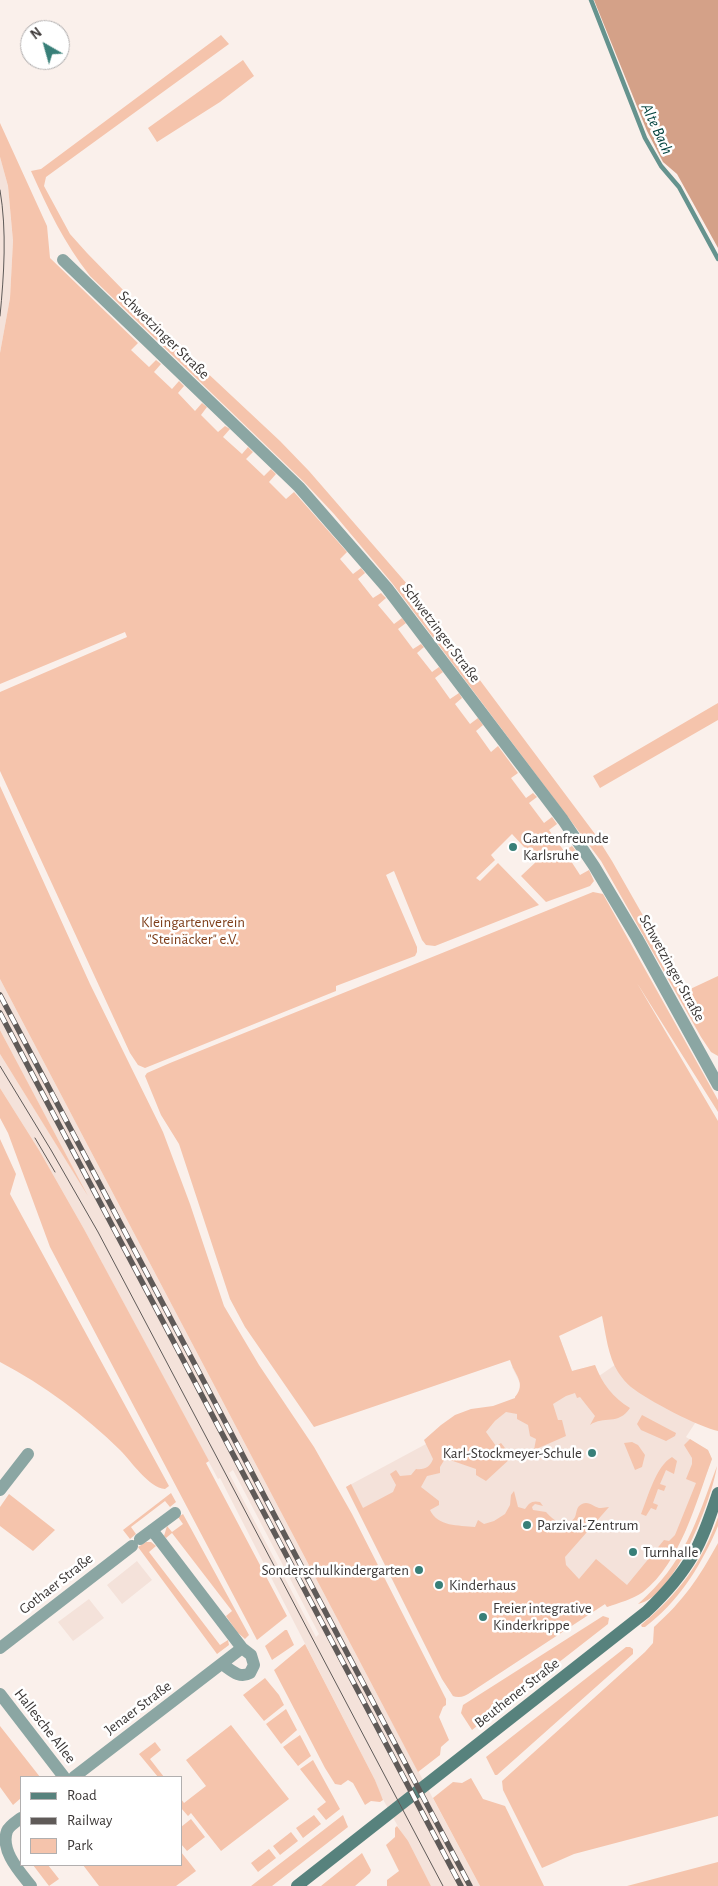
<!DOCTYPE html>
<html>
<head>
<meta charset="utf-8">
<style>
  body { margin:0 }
  #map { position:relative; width:718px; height:1886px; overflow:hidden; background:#faf0eb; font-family:"Alegreya Sans",sans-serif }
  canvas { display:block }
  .legend { position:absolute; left:20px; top:1776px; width:162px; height:90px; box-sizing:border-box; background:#fff; border:1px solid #b1afaf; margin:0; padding:6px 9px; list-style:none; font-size:15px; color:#3b3736 }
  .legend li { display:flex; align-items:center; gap:10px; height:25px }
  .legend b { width:25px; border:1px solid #b1afaf }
  .north { position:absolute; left:20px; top:20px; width:50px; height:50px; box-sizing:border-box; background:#fff; border:1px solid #b1afaf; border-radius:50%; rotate:322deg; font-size:14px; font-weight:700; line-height:20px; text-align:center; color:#3b3736 }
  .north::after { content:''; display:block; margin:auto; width:18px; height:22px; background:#387f78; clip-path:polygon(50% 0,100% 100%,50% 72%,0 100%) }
</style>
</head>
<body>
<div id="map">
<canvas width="718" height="1886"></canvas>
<ul class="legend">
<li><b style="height:6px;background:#57827d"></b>Road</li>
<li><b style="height:6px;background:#5f5a58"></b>Railway</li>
<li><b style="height:14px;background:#f5c4ac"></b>Park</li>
</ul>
<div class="north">N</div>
</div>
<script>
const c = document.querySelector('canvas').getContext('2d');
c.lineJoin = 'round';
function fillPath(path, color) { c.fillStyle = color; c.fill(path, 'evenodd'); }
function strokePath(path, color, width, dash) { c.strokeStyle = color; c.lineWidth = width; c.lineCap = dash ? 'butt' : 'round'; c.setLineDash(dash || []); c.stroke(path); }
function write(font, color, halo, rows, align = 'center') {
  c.font = font + ' "Alegreya Sans",sans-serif'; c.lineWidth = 5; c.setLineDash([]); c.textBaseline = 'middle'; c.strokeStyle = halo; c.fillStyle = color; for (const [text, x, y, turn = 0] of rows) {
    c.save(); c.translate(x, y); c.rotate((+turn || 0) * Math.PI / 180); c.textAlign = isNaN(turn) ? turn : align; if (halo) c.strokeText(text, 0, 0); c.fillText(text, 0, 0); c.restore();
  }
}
fillPath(new Path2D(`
  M0,157L8,186L13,241L10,298L0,353Z
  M0,979L379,1698L480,1886H431L380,1794L375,1780L220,1478L218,1479L84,1229L39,1150L0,1088V1054L83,1187L0,1030ZM233,1470L319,1634L316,1637L229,1473Z
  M559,1336L572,1371L595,1365L599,1376L628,1356L710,1400L686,1437L708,1450L712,1459L684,1534L657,1578L642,1592L607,1607L605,1604L468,1694L461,1697H455L453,1696L442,1679L346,1487L426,1444L486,1432L495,1421L517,1402L515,1397L520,1391V1383L512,1367Z
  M137,1561L152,1580L122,1604L107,1585Z
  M89,1599L104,1618L73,1641L58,1622Z`), '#f4e2da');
fillPath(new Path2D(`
  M221,35L229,44L46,177L44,186L70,234L87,253L170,338L280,441L309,471L414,592L595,834L612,861L686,991L718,976V1056L711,1052L701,1037L601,861L392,583L334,514L304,482L90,276C64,243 48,209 31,171L41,169Z
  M243,60L254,76L220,102L157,142L148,128Z
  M0,123L47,226L50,258L138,343L131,350L149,367L156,360L161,364L154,372L172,389L179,381L184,386L178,393L195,411L202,403L207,407L201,415L218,432L225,426L230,429L223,437L242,454L248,447L253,452L246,459L264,476L271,469L276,474L269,482L286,499L294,492L347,552L340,559L353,574L361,568L365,573L358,579L373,598L381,593L386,598L378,605L394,624L402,618L406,623L398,629L413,649L421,644L424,647L417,653L432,672L439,667L443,672L435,678L450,699L459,693L462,698L455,704L470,724L478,718L483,725L476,731L491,752L498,746L518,773L511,778L526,798L533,793L537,797L529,803L544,823L552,817L557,824L549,830L564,851L572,846L577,852L569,858L580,875L589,870L594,881L590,886L546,902L521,876L537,861L512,834L491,855L495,860L476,878L480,881L498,863L539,905L435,946L426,945L422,940L394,871L386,875L417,947V952L415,956L336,986V991L145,1068L138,1065L130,1053L0,771V692L127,637L125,632L0,684V353L10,298L13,241L8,186L0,157Z
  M718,703V720L600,788L593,776Z
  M0,786L90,984L163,1132L190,1204L224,1306L259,1365L314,1447L352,1514L446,1699V1705L443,1707L439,1717L449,1740L441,1747L440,1755L418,1772L0,979Z
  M593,892L603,894L718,1100V1112L637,983L718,1121V1431C699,1427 647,1400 631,1387C626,1383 622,1378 618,1372C608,1356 606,1335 602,1316L559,1336L572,1371L595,1365C602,1383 613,1398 630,1408C618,1426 604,1415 590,1425L595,1416L580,1397L577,1398L575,1393L566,1396L553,1404L558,1420H562L566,1436L534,1450L536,1439L530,1436L528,1425L517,1419V1414L506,1412L495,1421L486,1432L496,1446L501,1443L512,1457L486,1481L476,1475V1469L450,1460L446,1457L440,1467V1473L427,1476L421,1487L439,1501V1505L430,1510C438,1527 458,1525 475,1527L478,1520L484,1524L494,1521L505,1514L510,1505L511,1495L514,1491L518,1507L525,1509C529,1503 532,1500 540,1502L543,1506L535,1504L532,1507L533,1510L546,1512C553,1520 566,1531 575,1517C577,1512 576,1507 582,1504C589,1500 594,1508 601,1508C604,1508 606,1507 609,1507L565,1557L566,1565L579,1579L596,1559L627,1585L664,1540L669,1541L675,1535L696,1483L686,1479L692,1464V1458L684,1445L690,1439L708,1450L712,1459C696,1502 681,1562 643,1592C633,1599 619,1603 607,1607L605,1604L468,1694C463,1697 459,1698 453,1696L442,1679L346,1487L351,1484L363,1508L393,1492L396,1485L390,1474L396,1470L400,1476L411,1475L416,1469C425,1470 430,1467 433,1459L424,1440L441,1425L455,1415L471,1409L493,1406L515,1398V1397C527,1383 514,1374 510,1360L314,1427L245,1327L230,1299L179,1144L161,1115L145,1076L147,1073L170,1063Z
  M0,1030L88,1196L0,1054Z
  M0,1088L39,1150L84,1229L209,1461L206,1463L287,1616L257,1640L50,1247L8,1133L0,1118Z
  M0,1139L16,1174L10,1194L169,1486L165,1489C149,1488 131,1461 120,1450C84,1415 44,1385 0,1362Z
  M642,1415L676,1433L675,1436L666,1441L641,1430L637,1424Z
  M632,1442L638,1445L645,1455L642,1467L635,1470L624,1443Z
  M672,1457L677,1461L674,1474L666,1470L660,1484L666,1486L664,1491L658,1489L653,1503L658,1505L656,1510L651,1508L646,1516L641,1514C648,1497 656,1466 672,1457Z
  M717,1466C712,1499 675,1597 638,1604C685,1563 696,1522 717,1466Z
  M171,1493L176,1502L170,1507L165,1501L131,1527L136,1534L130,1539L123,1530Z
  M9,1494L55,1530L33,1551L0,1526V1507Z
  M183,1514L249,1635L245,1639L237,1632L226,1616L232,1611L172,1533L166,1538L164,1536L167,1526L172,1532L183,1524L178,1517Z
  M718,1517V1526L715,1533C698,1570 678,1602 645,1627H642L641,1625C678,1594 702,1563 718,1517Z
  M146,1542H151L156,1546L149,1552L220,1645L228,1640L229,1645L217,1654L138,1547Z
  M718,1543V1816L574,1854L542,1868L503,1790L502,1781L645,1652L653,1643L654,1627C685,1599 698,1579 718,1543Z
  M603,1616L609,1618L608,1624L472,1730L461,1713L463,1705Z
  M285,1630H287L294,1645L272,1660L265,1646Z
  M305,1644L375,1780L383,1800L380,1802L371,1801L365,1805L353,1783L348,1780L341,1785L335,1784L325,1768L274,1670Z
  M626,1647H630L633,1649V1654L497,1775H495L486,1757Z
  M265,1678L279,1695L284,1705L264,1721L243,1695Z
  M286,1709L297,1730L281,1744L266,1724Z
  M231,1725L289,1799L221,1851L191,1813L188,1816L181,1808V1799L184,1803L206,1786L186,1760Z
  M0,1726L40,1777H21V1798L13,1805L0,1787Z
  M300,1735L311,1756L298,1766L283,1747Z
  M155,1742L161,1750L150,1759L164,1777H158L139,1754Z
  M313,1760L340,1809L326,1820L317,1809L326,1802L300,1769Z
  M471,1778L483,1799L505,1806L544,1886H480L433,1798L453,1782L462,1783Z
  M314,1815L321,1824L303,1838L296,1828Z
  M343,1815L348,1827L272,1886H251Z
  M191,1819L205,1837L187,1851L181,1844V1827Z
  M397,1826L408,1841L431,1886H387V1880L399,1871L386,1845L395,1837V1828Z
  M291,1832L298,1841L280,1855L273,1846Z
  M269,1849L276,1858L258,1872L251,1863Z
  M181,1852L196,1871L176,1886H99L83,1865H181Z
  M362,1853L371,1870L370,1873L355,1886H321Z
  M718,1862V1886H627Z
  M33,1865H48L59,1879L49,1886Z`), '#f5c4ac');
fillPath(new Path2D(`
  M594,0H718V248L677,174L663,162L647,131Z`), '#d4a188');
strokePath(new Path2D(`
  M591,0L645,138L661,166L679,187L718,259`), '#65938e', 4.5);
strokePath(new Path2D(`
  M63,260L299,487L387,588L563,820L594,866L637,938L718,1085
  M0,1490L28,1454
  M152,1530L242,1648L251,1655L254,1665L250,1673C239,1679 231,1670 222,1664
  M140,1539L175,1513
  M0,1648L132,1546
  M0,1694L64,1777
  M74,1777L242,1648
  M21,1818C17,1821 9,1826 7,1831C0,1851 20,1872 31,1886`), '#8ba6a3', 12);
strokePath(new Path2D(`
  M297,1886L646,1612C664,1595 681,1576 693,1555C704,1536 711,1514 718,1493`), '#57827d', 12);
strokePath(new Path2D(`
  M0,190C7,231 4,275 0,316
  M0,1066L51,1150L98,1232L443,1886
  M35,1138L55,1172`), '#5f5a58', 1);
const rail = new Path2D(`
  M0,995L470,1886
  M0,1013L461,1886`);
strokePath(rail, '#5f5a58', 5.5);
strokePath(rail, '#fff', 4, [11]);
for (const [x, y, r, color] of [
  [513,847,5,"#387f78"],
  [592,1453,5,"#387f78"],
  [527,1525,5,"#387f78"],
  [633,1552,5,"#387f78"],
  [419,1570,5,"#387f78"],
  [439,1585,5,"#387f78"],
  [483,1617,5,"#387f78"]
]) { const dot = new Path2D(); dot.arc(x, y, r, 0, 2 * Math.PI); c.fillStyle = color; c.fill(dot); strokePath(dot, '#fff', 2); }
write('15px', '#3b3736', '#fff', [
  ["Schwetzinger Straße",164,335,44],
  ["Schwetzinger Straße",441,633,53],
  ["Schwetzinger Straße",672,968,61],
  ["Gothaer Straße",56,1584,-38],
  ["Beuthener Straße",517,1693,-38],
  ["Jenaer Straße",138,1708,-37],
  ["Hallesche Allee",45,1726,52]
]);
write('15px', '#3b3736', '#fff', [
  ["Gartenfreunde",523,838],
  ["Karlsruhe",523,855],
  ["Karl-Stockmeyer-Schule",582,1453,"right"],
  ["Parzival-Zentrum",537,1525],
  ["Turnhalle",643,1552],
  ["Sonderschulkindergarten",409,1570,"right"],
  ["Kinderhaus",449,1585],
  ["Freier integrative",493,1608],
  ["Kinderkrippe",493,1625]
], 'left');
write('15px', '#7e3f1b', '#fff', [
  ["Kleingartenverein",193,922],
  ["\"Steinäcker\" e.V.",193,939]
]);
write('italic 16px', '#00413c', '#fff', [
  ["Alte Bach",657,129,65]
]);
</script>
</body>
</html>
